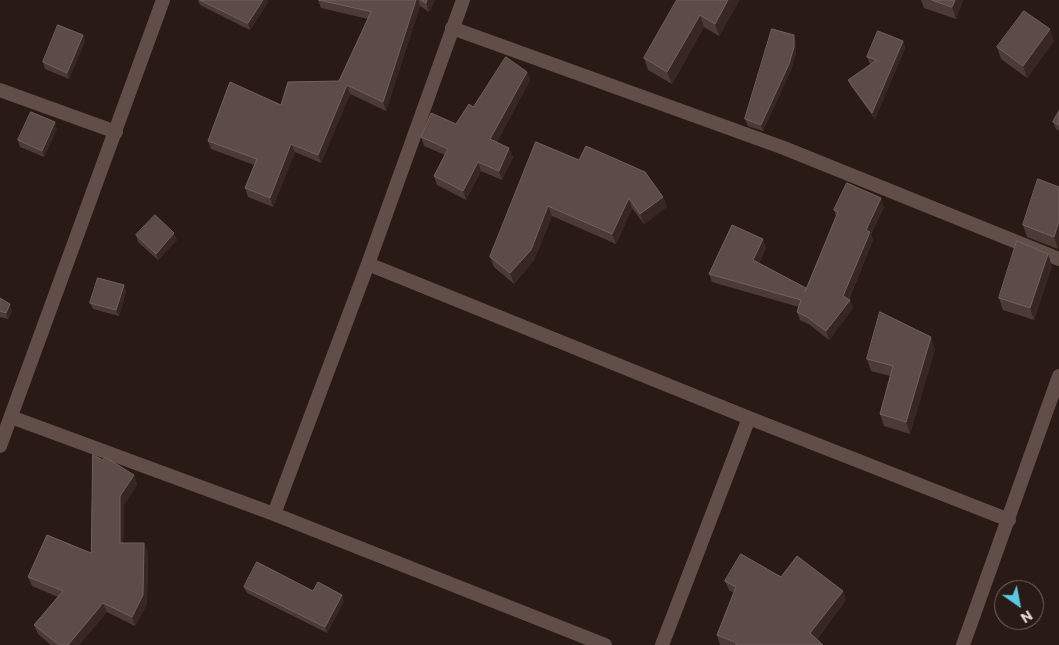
<!DOCTYPE html>
<html>
<head>
<meta charset="utf-8">
<style>
  body { margin:0 }
  #map { position:relative; width:1059px; height:645px; overflow:hidden; background:#2a1a15; font-family:Commissioner,sans-serif }
  canvas { display:block }
  .north { position:absolute; left:994px; top:580px; width:50px; height:50px; box-sizing:border-box; background:#2a1a15; border:1px solid #746662; border-radius:50%; rotate:147deg; font-size:14px; font-weight:700; line-height:20px; text-align:center; color:#e4d9d5 }
  .north::after { content:''; display:block; margin:auto; width:18px; height:22px; background:#58c9e3; clip-path:polygon(50% 0,100% 100%,50% 72%,0 100%) }
</style>
</head>
<body>
<div id="map">
<canvas width="1059" height="645"></canvas>
<div class="north">N</div>
</div>
<script>
const c = document.querySelector('canvas').getContext('2d');
c.lineJoin = 'round';
function strokePath(path, color, width, dash) { c.strokeStyle = color; c.lineWidth = width; c.lineCap = dash ? 'butt' : 'round'; c.setLineDash(dash || []); c.stroke(path); }
function fillPath(path, color) { c.fillStyle = color; c.fill(path, 'evenodd'); }
strokePath(new Path2D(`
  M452,28L784,148L1059,259
  M0,90L116,132
  M368,264L749,418L1009,520
  M11,417L274,514L605,645
  M274,514L368,264L463,0
  M662,645L749,418
  M963,645L1059,376`), '#614e49', 14);
strokePath(new Path2D(`
  M0,446L163,0`), '#614e49', 14);
fillPath(new Path2D(`
  M198,0H267L268,2L250,30L200,5Z
  M318,0H435L429,12L420,6L386,111L350,94L321,163L295,152L273,207L248,197L245,188L254,165L211,149L208,141L281,105L339,81L368,19L321,8Z
  M677,0L739,1L719,36L704,27L672,84L648,70L644,58Z
  M921,0H963L956,19L924,8Z
  M83,35L85,41L69,79L45,69L43,62Z
  M903,41L905,48L875,119L851,86L848,80L871,64H870L867,57Z
  M1054,41L1027,78L1001,59L997,47Z
  M796,42V53L791,70L763,131L748,126L745,119Z
  M527,72L530,80L497,142L513,157L502,180L481,171L466,200L437,185L434,176L445,155L424,146L421,137L456,124L473,107Z
  M1059,111V131L1056,129L1053,122Z
  M57,129L44,157L20,147L18,140Z
  M536,142L663,197L667,207L644,224L632,208L616,244L552,216L534,260L514,284L494,267L490,257Z
  M1059,187V246L1058,249L1027,237L1023,225Z
  M884,207L871,234L873,240L849,299L850,300L853,308L829,340L810,325L800,320L797,312L799,307L712,282L709,274L766,248L759,263L806,288L836,217L834,210Z
  M136,235L177,240L158,260L138,242Z
  M1052,266L1034,320L1003,310L999,298Z
  M124,285L126,292L119,316L93,309L90,303Z
  M0,298L12,311L8,319L0,317Z
  M935,349L910,434L884,426L880,414L890,376L871,371L867,359Z
  M134,475L137,484L124,505L123,543L148,552L147,604L135,626L107,612L79,645H51L38,634L34,625L58,597L32,586L28,577L91,553Z
  M781,577L846,600L817,639L823,645H720L717,635L734,593L729,590L725,581Z
  M244,587L313,591L344,601L327,633L247,593Z`), '#4b3a35');
fillPath(new Path2D(`
  M263,0H267L268,2L250,30L248,23Z
  M416,0H418L420,6L386,111L383,102Z
  M427,0H435L429,12L426,3Z
  M728,0H739V1L719,36L715,24Z
  M955,0H963L956,19L952,7Z
  M700,15L704,27L672,84L667,72Z
  M1050,29L1054,41L1027,78L1023,66Z
  M83,35L85,41L69,79L67,73Z
  M794,35L796,42V53L791,70L763,131L761,125Z
  M903,41L905,48L875,119L872,113Z
  M527,72L530,80L494,148L490,139Z
  M347,85L350,94L321,163L318,155Z
  M55,122L57,129L44,157L42,151Z
  M291,144L295,152L273,207L270,198Z
  M509,148L513,157L502,180L499,171Z
  M478,162L481,171L466,200L463,191Z
  M663,197L667,207L644,224L640,214Z
  M629,198L632,208L616,244L612,234Z
  M881,198L884,207L871,234L873,240L846,305L843,296L866,230Z
  M548,206L552,216L534,260L514,284L510,273Z
  M1059,221V246L1058,249L1054,237Z
  M174,233L177,240L158,260L156,254Z
  M763,239L766,248L756,269L753,260Z
  M1048,254L1052,266L1034,320L1030,308Z
  M124,285L126,292L119,316L116,310Z
  M850,300L853,308L829,340L826,331Z
  M10,304L12,311L8,319L6,313Z
  M931,337L935,349L910,434L906,422Z
  M134,475L137,484L124,505L123,552L120,543V496Z
  M144,543L148,552L147,604L135,626L132,617Z
  M843,591L846,600L814,642L810,633Z
  M342,595L344,601L327,633L325,627Z
  M103,603L107,612L79,645H68Z`), '#372621');
const building = new Path2D(`
  M200,0H263L248,23Z
  M319,0H416L383,102L347,85L318,155L291,144L270,198L245,188L257,159L208,141L230,82L281,105L288,82L339,81L371,12Z
  M421,0H427L426,3Z
  M677,0H728L715,24L700,15L667,72L644,58Z
  M932,0H955L952,7Z
  M1024,11L1050,29L1023,66L997,47Z
  M58,25L83,35L67,73L43,62Z
  M772,29L794,35V47L789,64L761,125L745,119Z
  M878,31L903,41L872,113L848,80L877,60L867,57Z
  M506,57L527,72L490,139L509,148L499,171L478,162L463,191L434,176L448,149L421,137L431,113L456,124L469,104L473,107Z
  M1059,111V125L1053,122Z
  M31,112L55,122L42,151L18,140Z
  M536,142L579,160L586,146L645,172L663,197L640,214L629,198L612,234L548,206L531,250L510,273L490,257Z
  M1038,179L1059,187V221L1054,237L1023,225Z
  M847,183L881,198L866,230L870,232L843,296L850,300L826,331L807,317L797,312L801,300L709,274L732,225L763,239L753,260L806,288L805,292L838,212L834,210Z
  M155,215L174,233L156,254L136,235Z
  M1017,241L1048,254L1030,308L999,298Z
  M98,278L124,285L116,310L90,303Z
  M0,298L10,304L6,313L0,311Z
  M880,312L931,337L906,422L880,414L893,366L867,359Z
  M93,455L103,460L105,457L134,475L120,496V543H144L143,595L132,617L103,603L68,645H59L34,625L63,591L28,577L47,535L91,553Z
  M741,554L781,577L797,556L843,591L810,633L823,645H735L737,643L717,635L736,587L725,581Z
  M257,562L313,591L318,582L342,595L325,627L244,587Z`);
fillPath(building, '#5c4b46');
strokePath(building, '#71615d', 1);
</script>
</body>
</html>
